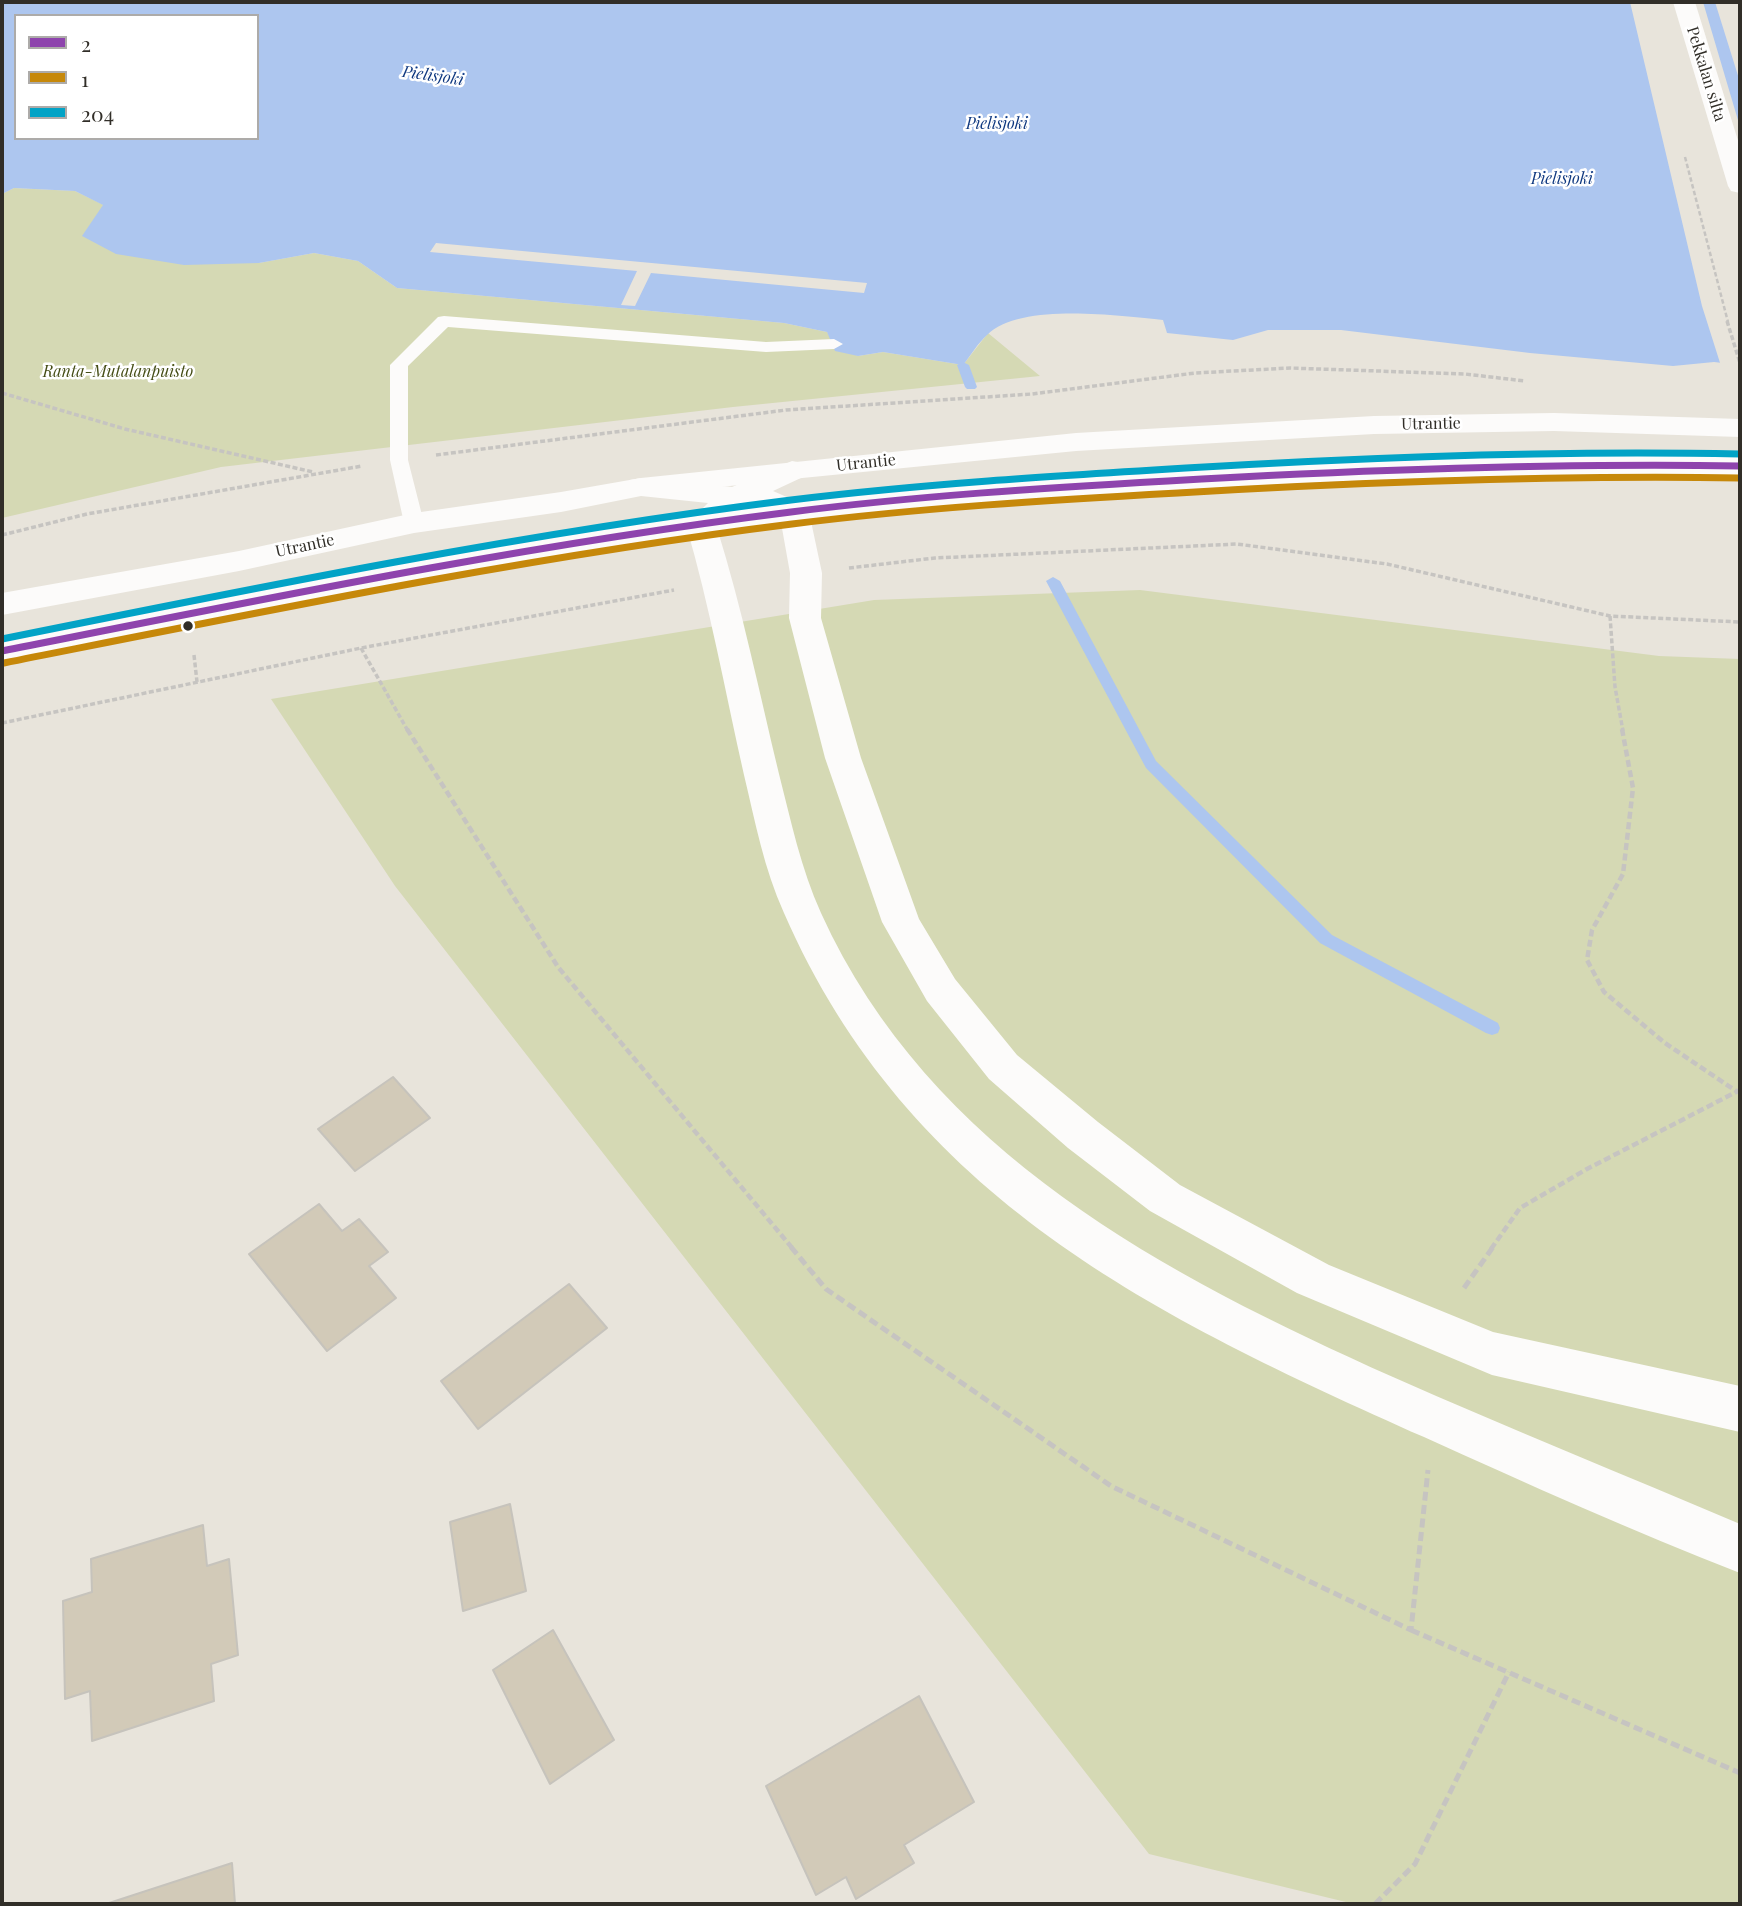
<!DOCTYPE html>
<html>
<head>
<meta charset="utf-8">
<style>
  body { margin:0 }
  #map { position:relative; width:1742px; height:1906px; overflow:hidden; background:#e8e4db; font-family:"Playfair Display",serif }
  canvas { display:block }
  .frame { position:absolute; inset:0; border:4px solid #312e28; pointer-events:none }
  .legend { position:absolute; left:14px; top:14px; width:245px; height:126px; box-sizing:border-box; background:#fff; border:2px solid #adaba9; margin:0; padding:9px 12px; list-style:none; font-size:21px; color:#312e28 }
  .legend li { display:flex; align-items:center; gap:14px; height:35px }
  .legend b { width:35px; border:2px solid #adaba9 }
</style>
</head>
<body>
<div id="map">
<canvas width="1742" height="1906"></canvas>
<div class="frame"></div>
<ul class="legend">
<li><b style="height:9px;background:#8e44ad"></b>2</li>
<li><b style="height:9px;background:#c6880a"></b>1</li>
<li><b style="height:9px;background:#02a3c6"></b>204</li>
</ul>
</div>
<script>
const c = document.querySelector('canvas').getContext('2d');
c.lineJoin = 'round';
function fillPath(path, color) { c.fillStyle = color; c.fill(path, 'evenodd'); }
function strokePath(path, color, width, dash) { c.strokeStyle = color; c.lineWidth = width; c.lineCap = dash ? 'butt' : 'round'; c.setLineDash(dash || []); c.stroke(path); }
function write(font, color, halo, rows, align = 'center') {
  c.font = font + ' "Playfair Display",serif'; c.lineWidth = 5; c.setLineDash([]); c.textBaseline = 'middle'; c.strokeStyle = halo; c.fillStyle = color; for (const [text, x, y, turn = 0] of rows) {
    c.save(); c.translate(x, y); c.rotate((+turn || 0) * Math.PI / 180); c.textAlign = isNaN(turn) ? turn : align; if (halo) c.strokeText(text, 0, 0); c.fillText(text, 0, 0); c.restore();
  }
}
fillPath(new Path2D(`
  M14,188L75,191L104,205L83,236L259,263L314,253L358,261L397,288L784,323L827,332L834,344L858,356L883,352L963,365L988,333L1040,376L733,407L221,467L2,518V194Z
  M1140,590L1659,656L1740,659V1904H1354L1149,1854L395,886L271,699L874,600Z`), '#d5d9b4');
fillPath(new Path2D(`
  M2,2H1740V365L1714,362L1673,366L1530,353L1341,330H1268L1233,340L1167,333L1163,320C1119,316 1020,302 987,335C978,343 971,355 963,365L883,352L858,356L835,351L827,332L784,323L397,288L358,261L314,253L259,263L184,265L116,254L82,236L103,205L75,191L14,188L2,194ZM16,16H257V138H16Z`), '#adc6ef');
fillPath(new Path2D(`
  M1630,2H1703L1740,127V368L1721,366L1702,306Z
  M1715,2H1740V82Z
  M436,243L867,283L864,293L651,273L635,306L621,305L637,271L430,252Z`), '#e8e4db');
fillPath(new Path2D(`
  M963,362L969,365L977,387L975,389H967L965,387L957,365Z
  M1053,577L1060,581L1156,761L1332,935L1498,1023L1500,1028L1498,1033L1492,1035L1486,1033L1320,943L1146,768L1046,581Z`), '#adc6ef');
const building = new Path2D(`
  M393,1077L430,1118L355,1171L318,1129Z
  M319,1204L342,1231L359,1219L388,1252L369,1266L396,1298L327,1351L249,1254Z
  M569,1284L607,1328L478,1429L441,1381Z
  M510,1504L526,1591L463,1611L450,1522Z
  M203,1525L207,1566L229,1559L238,1655L211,1664L214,1701L92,1741L90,1691L65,1699L63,1601L92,1592L91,1559Z
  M553,1630L614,1740L550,1784L493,1670Z
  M919,1696L974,1802L904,1845L914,1863L856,1899L846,1877L816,1895L766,1786Z
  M232,1863L235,1904H106Z`);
fillPath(building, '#d2cab8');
strokePath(building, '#c6c3bc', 2);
strokePath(new Path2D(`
  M1685,157L1728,322`), '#c6c4c1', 2.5, [4.5, 2.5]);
strokePath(new Path2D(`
  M1727,321L1740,363
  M2,393L125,429L313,472
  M436,455L786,410L1032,394L1195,373L1290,368L1465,374L1525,381
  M2,535L87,514L362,466
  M849,568L935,558L1237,544L1387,564L1610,616L1740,622
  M1610,616L1615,687L1623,731
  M361,648L408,731
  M194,655L197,682
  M2,723L361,648L674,590`), '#c6c4c1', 3.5, [5, 2.5]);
strokePath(new Path2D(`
  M407,729L558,967L793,1249
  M1622,729L1633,788L1623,874L1592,930L1587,960L1604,992L1665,1043L1736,1091
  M1491,1249L1520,1208L1587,1169L1740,1090`), '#c6c4c1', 4.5, [7, 3.5]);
strokePath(new Path2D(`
  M791,1247L826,1289L1111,1486L1411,1630L1428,1470
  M1464,1288L1493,1247
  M1411,1630L1740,1773
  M1375,1904L1415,1864L1509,1672`), '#c6c4c1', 5, [9, 4.5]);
fillPath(new Path2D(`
  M444,316L766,342L834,339L843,344L834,349L766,352L448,327L408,366V460L424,523L421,527H407L404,523L390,460V365L438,317Z`), '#fcfbfa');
fillPath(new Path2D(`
  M1554,413L1740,419V437L1554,431L1374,434L1076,451L792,479L641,496L561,512L414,533L239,571L2,615V593L239,551L414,513L561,492L641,478L1076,433L1374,416Z
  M1610,455L1740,457V475C1558,472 1377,478 1194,489C1060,497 925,505 791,522C525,555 264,613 2,662V640C263,588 524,536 789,503C918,486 1049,478 1179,471C1322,463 1466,456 1610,455Z`), '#fcfbfa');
fillPath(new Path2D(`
  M1673,2H1695L1740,147V193L1731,191L1728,186Z
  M792,461L803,463L807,470L803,477L773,491L805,505L809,512L822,573L821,618L861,758L919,919L955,979L1017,1055L1098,1122L1180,1185L1329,1265L1493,1332L1740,1386V1432L1492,1375L1297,1293L1150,1211L1068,1148L989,1079L927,1001L882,922L825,758L789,618L790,573L780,517L764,509L742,507L717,528C742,608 759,691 779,774C791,821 801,869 821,913C930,1153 1165,1275 1393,1377C1508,1428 1625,1475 1740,1524V1573C1634,1532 1528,1484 1424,1437C1155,1317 909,1199 784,913C764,869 755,821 744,775C725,691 710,607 686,525L708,503L641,496L630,494L626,487L630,480L641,478L732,487Z`), '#fcfbfa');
strokePath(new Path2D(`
  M2,651C264,599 526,545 791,512C916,496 1042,488 1168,481C1359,470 1549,463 1740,466`), '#8e44ad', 7);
strokePath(new Path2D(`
  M4,663C266,611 527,557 792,524C920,508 1049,500 1178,493C1365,482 1552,475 1740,478`), '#c6880a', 7);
strokePath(new Path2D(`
  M2,639C264,586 526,533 791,500C922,484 1054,476 1186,468C1370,457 1555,450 1740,454`), '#02a3c6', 7);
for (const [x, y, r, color] of [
  [188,626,6,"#312e28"]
]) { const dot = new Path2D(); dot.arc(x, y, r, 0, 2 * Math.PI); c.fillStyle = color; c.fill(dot); strokePath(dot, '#fff', 2.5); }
write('16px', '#312e28', '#fff', [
  ["Pekkalan silta",1706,74,73],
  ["Utrantie",1431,424,-1],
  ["Utrantie",866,463,-6],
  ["Utrantie",305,546,-12]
]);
write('italic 16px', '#103980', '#fff', [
  ["Pielisjoki",433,76,8],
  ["Pielisjoki",997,124],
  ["Pielisjoki",1562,179]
]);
write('italic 16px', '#454d16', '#fff', [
  ["Ranta-Mutalanpuisto",118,372]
]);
</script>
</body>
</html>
